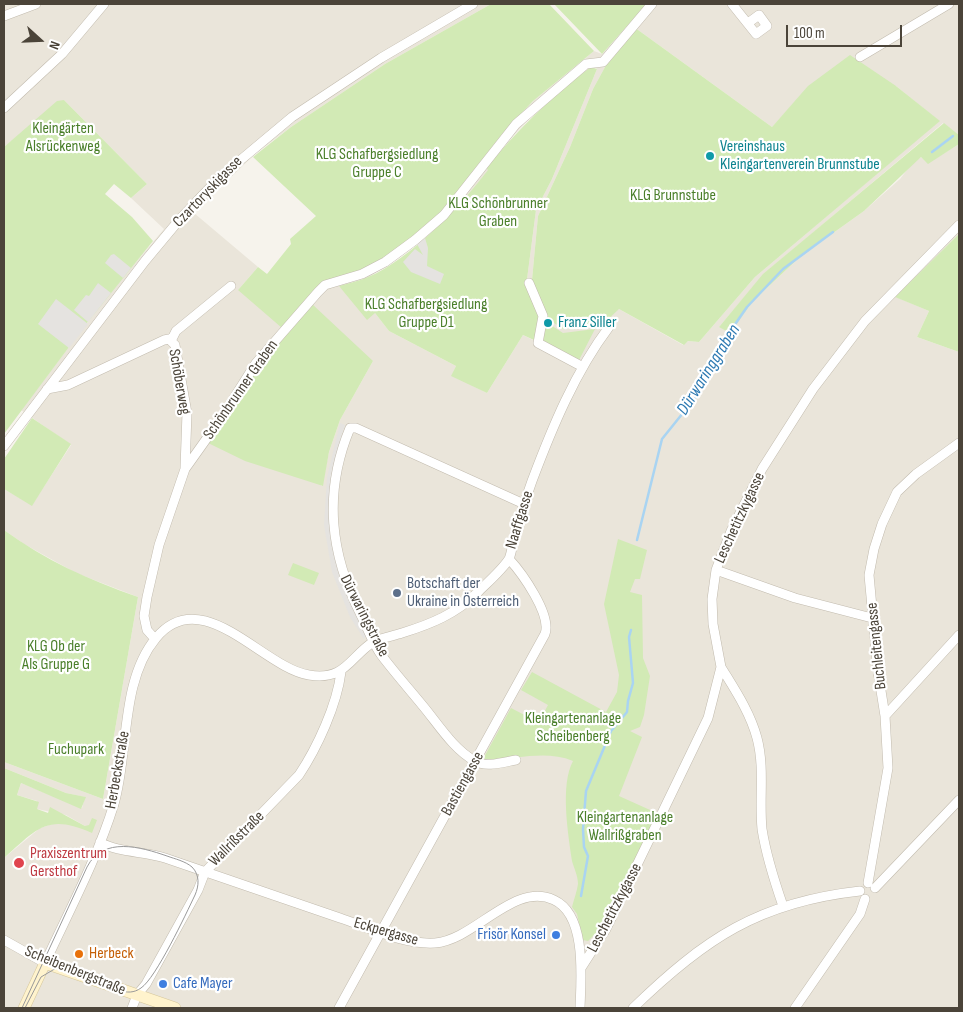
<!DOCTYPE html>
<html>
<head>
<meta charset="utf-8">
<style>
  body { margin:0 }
  #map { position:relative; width:963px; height:1012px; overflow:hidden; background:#f6f3ec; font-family:"Sofia Sans Condensed",sans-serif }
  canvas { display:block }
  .frame { position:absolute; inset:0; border:5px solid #4b4439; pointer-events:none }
  .north { position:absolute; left:15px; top:15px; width:50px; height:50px; -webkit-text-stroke:4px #fff; paint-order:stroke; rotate:110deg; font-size:14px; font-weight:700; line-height:20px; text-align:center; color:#4b4439 }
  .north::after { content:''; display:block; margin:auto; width:18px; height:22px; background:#4b4439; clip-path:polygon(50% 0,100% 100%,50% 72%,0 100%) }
  .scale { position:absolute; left:786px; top:25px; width:116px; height:22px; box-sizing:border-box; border:2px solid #4b4439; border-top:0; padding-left:6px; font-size:15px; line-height:18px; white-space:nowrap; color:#4b4439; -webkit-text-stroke:4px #fff; paint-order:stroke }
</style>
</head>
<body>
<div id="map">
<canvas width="963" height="1012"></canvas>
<div class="frame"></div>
<div class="north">N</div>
<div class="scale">100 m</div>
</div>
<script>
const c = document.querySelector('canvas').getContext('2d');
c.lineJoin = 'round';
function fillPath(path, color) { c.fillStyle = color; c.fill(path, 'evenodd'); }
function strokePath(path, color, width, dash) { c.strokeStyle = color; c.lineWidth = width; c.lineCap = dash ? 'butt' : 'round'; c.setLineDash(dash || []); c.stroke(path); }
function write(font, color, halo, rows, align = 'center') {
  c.font = font + ' "Sofia Sans Condensed",sans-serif'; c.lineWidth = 4.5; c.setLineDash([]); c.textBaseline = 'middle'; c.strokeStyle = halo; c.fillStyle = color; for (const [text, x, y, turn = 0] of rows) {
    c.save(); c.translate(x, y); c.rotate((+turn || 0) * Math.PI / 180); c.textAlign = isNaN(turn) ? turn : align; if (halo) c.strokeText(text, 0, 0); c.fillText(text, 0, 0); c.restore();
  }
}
fillPath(new Path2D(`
  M4,4H491L385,64L291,127L254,155L194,213L258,267L238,290L324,281L477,167L503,133L533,101L594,51L602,54L647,4H959V135L943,123L764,274L719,327L742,316L753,301L801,256L864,211L900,179L913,162L921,157L928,163L959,144V234L896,297L929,311L917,337L959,352V1008H4V858L40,828L55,823L72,824L92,832L88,826H85L66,815L37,809V801L17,795L21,783L82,808L85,797L66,793L4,768V762L103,799L138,597L76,573L24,544L4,530V489L32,505L71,445L21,410L110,293L164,229L131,198L147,184L64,100L4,147ZM634,27L772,127L809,87L896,86L939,121L755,277L699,342L688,341L683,345L619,309L563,329L546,318L532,280L538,216L570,147L593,89L617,45ZM594,67L597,69L552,179L536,210L526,287L535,341L523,335L487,393L452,375L456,366L389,331L375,313L339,286L369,277L387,266L425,237L449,216L478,183L489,170L486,168L515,134L539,109ZM373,361L340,420L329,452L322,486L230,412L252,375Z`), '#eae5da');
fillPath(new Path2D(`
  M491,4H549L594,51L533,101L503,133L440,213L418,233L390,254L362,270L324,281L282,328L238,290L258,267L267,274L291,244L290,239L316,216L253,157L291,127L385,64Z
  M554,4H647L602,54Z
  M634,27L772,127L808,86L850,55L896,86L940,121L755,277L699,342L688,341L684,345L619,309L603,324L563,329L546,318L532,280L538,216L570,147L593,89L617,45Z
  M591,67L597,69L552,179L536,210L526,287L541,315L536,341L523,335L487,393L451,376L456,366L389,331L375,313L367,320L339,286C348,283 359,281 368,277C410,260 461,205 488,170L486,168C518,130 551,96 591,67Z
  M64,100L147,184L131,198L114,184L105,194L132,217L153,241L87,323L4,434V147L57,101Z
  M944,123L959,135V144L928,164L921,157L864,211L801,256L753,301L730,333L719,327L763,274Z
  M959,234V352L917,337L929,311L895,297Z
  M312,304L373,361L340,420L329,452L323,486L245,461L208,443L270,350Z
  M546,322L563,333L595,329L578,362L542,343Z
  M32,418L71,444L32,506L4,489V459Z
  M4,530C45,560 89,580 138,597L103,799L4,762Z
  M618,539L647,550L640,579H635L630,592L642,595L643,658L650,676L644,715L640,727L630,731L642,737L619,796L659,814L603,926L588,941L583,940L577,914L572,907C574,899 577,891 578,884C578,876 574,868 572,861C568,833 560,785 573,761C544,749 513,761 483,759L511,708L542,724L540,720L548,705L521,690L532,672L606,712L617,692L619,675L604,604Z
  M293,563L319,573L314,585L288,575Z
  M4,768L66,793L86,797L81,809L21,783L17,795L39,802L37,809L48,813L50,807L85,826L89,825L92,818L97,820L92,833C47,813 37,829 4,858Z`), '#d2eab5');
fillPath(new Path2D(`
  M425,238L428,248L427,266L444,274L440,284L411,272L403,262L415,249L423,255L417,244Z
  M114,254L131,268L123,278L105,263L111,255Z
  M98,283L111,293L88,322L74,310L86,295L89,296Z
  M56,299L88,324L69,348L38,324Z
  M340,423L345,425L338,448L330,525L339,574L350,602L367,634L364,639L350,617L332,572L324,525L327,477Z`), '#e5e3e0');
strokePath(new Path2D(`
  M932,152L953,136
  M637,540L662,439L695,398L729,333L747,307L783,269L833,232
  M581,896L588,856L584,847L583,829L586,791L611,731L627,712L628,701L633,683L629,637L631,630`), '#a9d4f2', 2.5);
const street = new Path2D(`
  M732,4L756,34L767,26L759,15L748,23
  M4,16L36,4
  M860,57L949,4
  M4,108L62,54L104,4
  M529,283L543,316L538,343L583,367
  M171,341L176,331L231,286
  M47,389L68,385L164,340L169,339L175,345L187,413L185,468
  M4,446L145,261L180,219L219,178L292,117L381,58L473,4
  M716,570L795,598L872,618
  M155,639L147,630L144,616L147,597L159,545L185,469L222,417L256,363L318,292L325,285L362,274L385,262L415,240L444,215L516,124L586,64L603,62L652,4
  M721,667C735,690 750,712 757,738C765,768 759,798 762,829C766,855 774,880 783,906
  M885,716L959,635
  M516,760C504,762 486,768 475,761C454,750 438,724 423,706C409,689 395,673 382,656C373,644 368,629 361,615C330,554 323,493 350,428H356L524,504
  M100,842C118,853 144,851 165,858C224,878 282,898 340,918C370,928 404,945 435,943C475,940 514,881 554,900C587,915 581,979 580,1008
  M868,883L888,768L885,716L878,672L869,575L874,549L882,524L897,492L916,474L959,443
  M875,888L959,800
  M4,940L45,963C69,911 97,859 114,804C129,753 120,681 156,638C202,582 263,668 309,675C345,681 349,658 373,642C381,638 393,636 402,633C431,624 456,614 478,592C487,583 502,570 509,559C512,552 513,541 515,534C520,516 526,498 532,481C552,428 575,372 609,327
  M581,968L606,929L708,718L721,667L713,624L712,599L716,570L731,531L762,469L813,389L865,321L959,225
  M132,1008L137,995L146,984L198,890L205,872L299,775C317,748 337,705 341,672
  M339,1008L545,634C552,615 522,573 509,559
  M633,1008C704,939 759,902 860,891
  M795,1008L860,914L865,899`);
const secondary = new Path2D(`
  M24,1008L45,963L175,1008`);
strokePath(street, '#c2bbae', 10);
strokePath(secondary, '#d6c79b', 12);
strokePath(street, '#fff', 9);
strokePath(secondary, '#fff3cd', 11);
strokePath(new Path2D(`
  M22,1008L87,867C103,836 141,847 167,856C175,859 185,861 192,867C200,875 199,886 195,895C186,914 156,978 141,988C134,993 127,993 119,990C100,985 77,969 58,967L41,977L25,1008`), '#9a9a9a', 1);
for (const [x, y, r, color] of [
  [710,156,5,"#0f9aa8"],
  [548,323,5,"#0f9aa8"],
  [397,593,5,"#5c6f8a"],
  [19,863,6,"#e0444e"],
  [556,935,5,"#3f7fe0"],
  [79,954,5,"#e8710a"],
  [163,984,5,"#3f7fe0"]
]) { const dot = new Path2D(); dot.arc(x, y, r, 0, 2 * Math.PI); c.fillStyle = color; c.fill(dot); strokePath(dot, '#fff', 2); }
write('16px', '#4a7f2a', '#fff', [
  ["Kleingärten",63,129],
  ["Alsrückenweg",63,147],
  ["KLG Schafbergsiedlung",377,155],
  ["Gruppe C",377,173],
  ["KLG Brunnstube",673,196],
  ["KLG Schönbrunner",498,204],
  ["Graben",498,222],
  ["KLG Schafbergsiedlung",426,305],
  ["Gruppe D1",426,323],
  ["KLG Ob der",56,647],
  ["Als Gruppe G",56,665],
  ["Kleingartenanlage",573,719],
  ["Scheibenberg",573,737],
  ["Fuchupark",76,750],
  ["Kleingartenanlage",625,818],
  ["Wallrißgraben",625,836]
]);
write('16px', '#0d838f', '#fff', [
  ["Vereinshaus",720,147],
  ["Kleingartenverein Brunnstube",720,165],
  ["Franz Siller",558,323]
], 'left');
write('16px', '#4b4439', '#fff', [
  ["Czartoryskigasse",208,192,-46],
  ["Schöberweg",179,382,80],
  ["Schönbrunner Graben",241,390,-55],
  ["Leschetitzkygasse",740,518,-65],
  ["Naaffgasse",520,520,-73],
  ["Dürwaringstraße",364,616,63],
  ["Buchleitengasse",877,646,-96],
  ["Herbeckstraße",118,770,-80],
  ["Bastiengasse",463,784,-61],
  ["Wallrißstraße",237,839,-45],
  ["Leschetitzkygasse",615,908,-62],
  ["Eckpergasse",386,932,16],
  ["Scheibenbergstraße",75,971,22]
]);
write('16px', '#4e5e75', '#fff', [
  ["Botschaft der",407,584],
  ["Ukraine in Österreich",407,602]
], 'left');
write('16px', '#be3a42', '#fff', [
  ["Praxiszentrum",30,854],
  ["Gersthof",30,872]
], 'left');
write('16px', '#366cbe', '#fff', [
  ["Frisör Konsel",546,935],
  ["Cafe Mayer",173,984,"left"]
], 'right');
write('16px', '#c56008', '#fff', [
  ["Herbeck",89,954]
], 'left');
write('italic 18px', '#2e7ab2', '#fff', [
  ["Dürwaringgraben",709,370,-58]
]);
</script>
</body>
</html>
